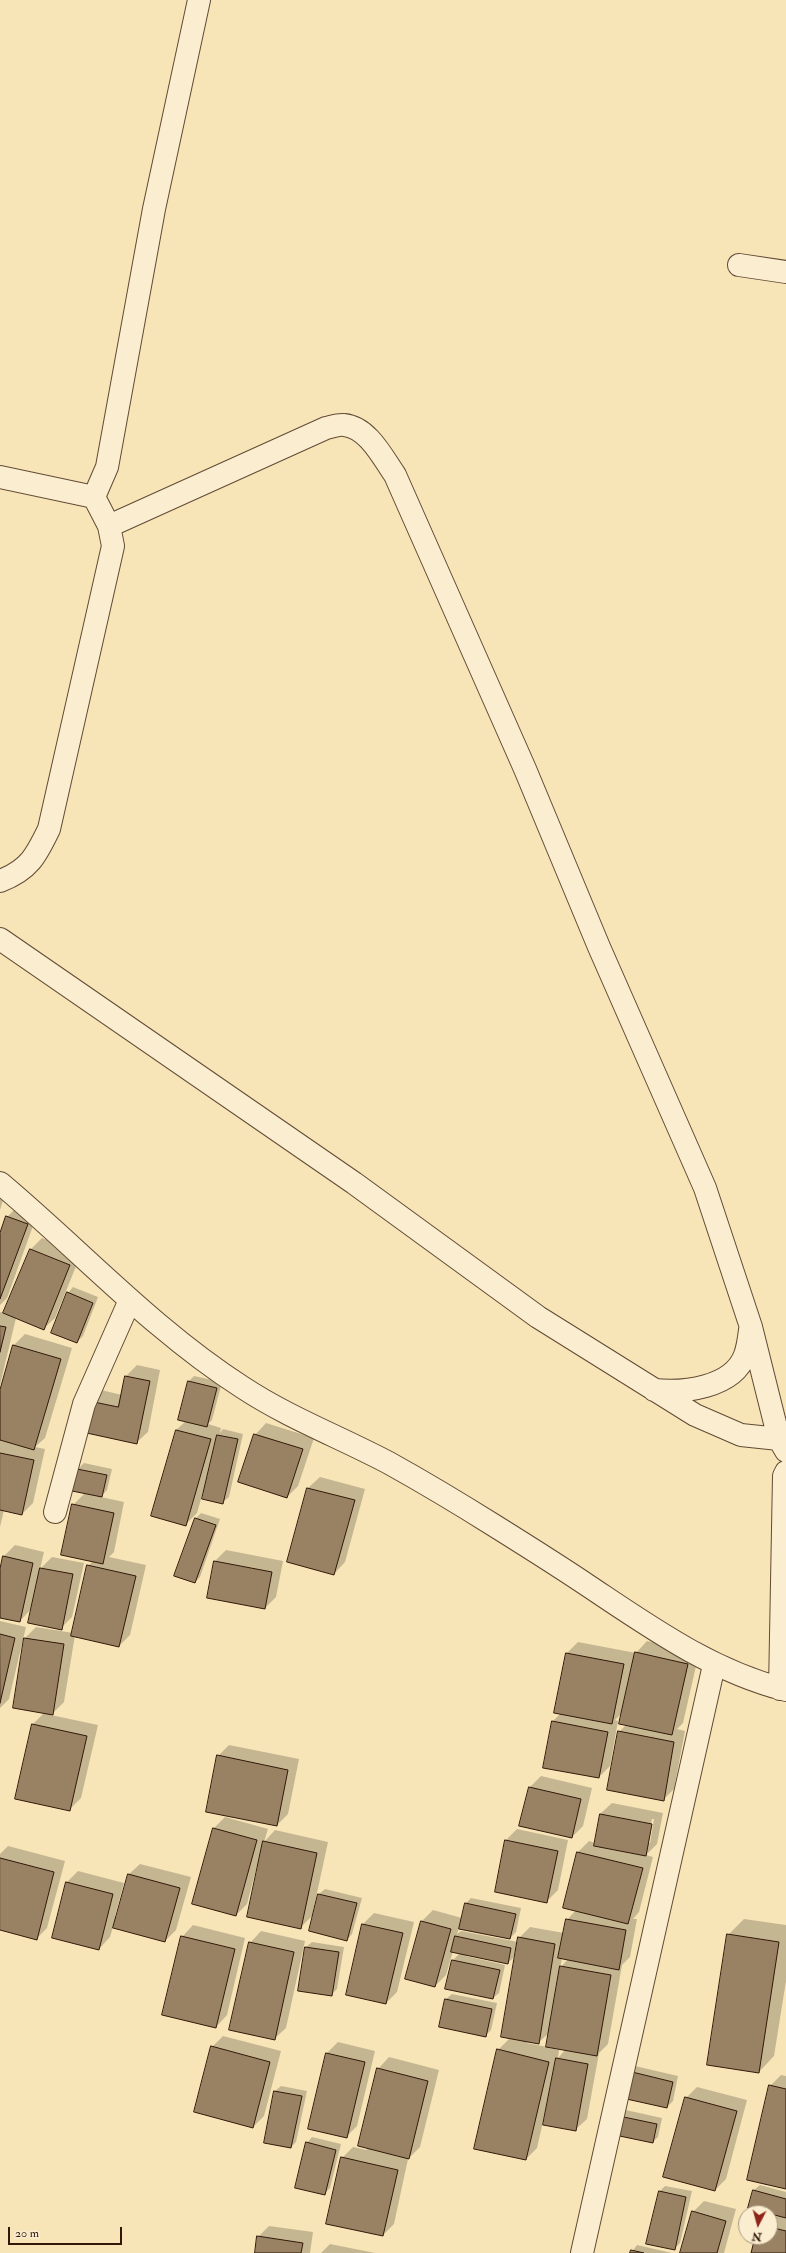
<!DOCTYPE html>
<html>
<head>
<meta charset="utf-8">
<style>
  body { margin:0 }
  #map { position:relative; width:786px; height:2253px; overflow:hidden; background:#f7e4b7; font-family:"IM FELL Double Pica",serif }
  canvas { display:block }
  .north { position:absolute; left:738px; top:2205px; width:40px; height:40px; box-sizing:border-box; background:#faedd0; border:1px solid #aa9880; border-radius:50%; rotate:186deg; font-size:11px; font-weight:700; line-height:16px; text-align:center; color:#311809 }
  .north::after { content:''; display:block; margin:auto; width:14px; height:18px; background:#8f2418; clip-path:polygon(50% 0,100% 100%,50% 72%,0 100%) }
  .scale { position:absolute; left:8px; top:2227px; width:114px; height:18px; box-sizing:border-box; border:2px solid #311809; border-top:0; padding-left:5px; font-size:12px; line-height:14px; white-space:nowrap; color:#311809; -webkit-text-stroke:3px #faedd0; paint-order:stroke }
</style>
</head>
<body>
<div id="map">
<canvas width="786" height="2253"></canvas>
<div class="north">N</div>
<div class="scale">20 m</div>
</div>
<script>
const c = document.querySelector('canvas').getContext('2d');
c.lineJoin = 'round';
function fillPath(path, color) { c.fillStyle = color; c.fill(path, 'evenodd'); }
function strokePath(path, color, width, dash) { c.strokeStyle = color; c.lineWidth = width; c.lineCap = dash ? 'butt' : 'round'; c.setLineDash(dash || []); c.stroke(path); }
fillPath(new Path2D(`
  M0,1185L7,1187L0,1210Z
  M18,1206L38,1212L7,1298L0,1305V1236L7,1217Z
  M42,1238L81,1254L55,1318L43,1329L16,1318L0,1385V1312L4,1313L31,1249Z
  M73,1287L98,1297L83,1336L77,1342L68,1293Z
  M25,1334L72,1348L45,1438L35,1447L45,1449L33,1503L22,1514L4,1510L0,1527V1393L14,1345Z
  M137,1365L160,1370L148,1432L136,1443L83,1432L101,1390L122,1395L126,1376Z
  M194,1376L222,1382L212,1420L208,1424L221,1428L220,1433L223,1429L243,1434L229,1497L223,1502L203,1492L197,1513L186,1524L176,1430L186,1421L189,1381Z
  M266,1423L314,1438L298,1486L287,1497L255,1435Z
  M84,1463L112,1469L107,1490L101,1497L124,1502L114,1552L109,1557L146,1565L130,1635L119,1646L75,1635L64,1702L51,1715L98,1725L81,1798L69,1810L33,1724L45,1712L14,1707L25,1638L36,1627L73,1633L88,1566L93,1561L73,1505L85,1493L74,1490L78,1469Z
  M320,1477L365,1489L345,1562L334,1574L288,1561L308,1488Z
  M201,1513L220,1519L200,1577L195,1582L175,1576L196,1518Z
  M15,1545L44,1552L40,1569L52,1557L84,1563L72,1617L61,1628L32,1608L20,1621L0,1617V1574L4,1556Z
  M226,1550L283,1561L276,1597L265,1608L215,1561Z
  M0,1621L26,1627L9,1699L0,1708Z
  M647,1641L699,1653L683,1723L677,1729L685,1731L674,1789L663,1800L619,1732L627,1724L623,1712L615,1720L618,1721L610,1766L599,1777L553,1721L561,1713L567,1653L578,1642L636,1653Z
  M229,1745L299,1759L288,1814L277,1825L218,1756Z
  M541,1776L592,1788L583,1826L572,1837L530,1787Z
  M612,1803L663,1813L657,1844L646,1855L653,1857L639,1912L633,1919H637L630,1957L622,1965L608,2044L599,2053L587,2119L575,2130L545,2113L537,2148L526,2159L498,2050L510,2038L516,1951H515L513,1958L508,1963L466,1954V1956L505,1965L499,1993L493,1998L446,1988L453,1960L460,1953L453,1951L446,1975L435,1986L422,1921L433,1910L462,1918L466,1903L471,1898L521,1908L516,1932L510,1938L459,1928L457,1934L461,1931L518,1942L519,1938L530,1927L564,1933L567,1920L576,1910L578,1852L589,1841L595,1843L600,1814ZM652,1819H654L650,1843H648ZM562,1958L568,1959L560,1968ZM550,2032L547,2047L527,2043L528,2041L538,2043ZM550,2046L566,2049L558,2058L559,2050L549,2048Z
  M225,1817L268,1829L264,1842L275,1830L328,1842L312,1916L301,1927L257,1866L247,1904L236,1915L193,1903L214,1828Z
  M517,1829L568,1840L558,1890L547,1901L506,1840Z
  M8,1846L65,1861L47,1928L36,1939L0,1929V1854Z
  M140,1864L191,1877L176,1930L165,1941L113,1927L110,1937L99,1949L67,1882L78,1871L124,1883L115,1916L117,1917L128,1875Z
  M325,1889L362,1898L352,1934L347,1940L310,1931L319,1894Z
  M374,1913L414,1922L397,1992L386,2003L347,1994L363,1924Z
  M744,1919L786,1925V1981L774,2056L759,2072L728,1935Z
  M193,1925L245,1938L227,2015L216,2027L182,1937Z
  M261,1931L305,1941L286,2028L274,2039L250,1943Z
  M312,1942L344,1947L337,1989L331,1995L306,1947Z
  M452,1994L497,2003L491,2030L485,2036L446,1999Z
  M223,2036L281,2051L264,2116L253,2127L212,2047Z
  M338,2042L375,2051L357,2126L346,2137L309,2128L327,2053Z
  M389,2057L439,2070L420,2147L408,2159L394,2224L383,2235L342,2158L353,2147L367,2150L378,2069Z
  M635,2066L678,2076L673,2101L667,2107L623,2098Z
  M781,2075L786,2076V2188L770,2086Z
  M281,2086L307,2091L296,2142L291,2147L275,2091Z
  M697,2087L747,2100L726,2179L715,2190L686,2098Z
  M621,2109L662,2118L658,2137L653,2142L611,2134Z
  M312,2137L341,2144L330,2188L324,2194L307,2143Z
  M760,2185L786,2192V2253H752L756,2237H770L771,2213L754,2190Z
  M665,2186L692,2191L680,2243L674,2249L660,2191Z
  M704,2201L736,2209L724,2253H681L693,2212Z
  M269,2226L313,2232L310,2253H256L258,2237Z
  M330,2244L375,2253H321Z
  M637,2245L672,2253H631Z`), '#0003');
const building = new Path2D(`
  M6,1216L28,1224L0,1299V1233Z
  M30,1249L70,1265L44,1330L3,1313Z
  M67,1292L93,1303L77,1343L51,1333Z
  M0,1326L6,1327L0,1352Z
  M13,1345L61,1359L34,1450L0,1440V1390Z
  M125,1376L150,1381L137,1444L82,1432L89,1401L118,1407Z
  M188,1381L217,1388L207,1427L178,1420Z
  M176,1430L211,1439L186,1526L151,1516Z
  M254,1434L303,1449L287,1498L238,1482Z
  M217,1435L238,1439L223,1504L202,1499Z
  M0,1453L34,1460L22,1515L0,1510Z
  M77,1469L107,1475L102,1497L72,1491Z
  M307,1488L355,1500L334,1575L287,1562Z
  M72,1504L114,1513L103,1564L61,1555Z
  M195,1518L216,1525L195,1583L174,1576Z
  M3,1556L33,1563L20,1622L0,1618V1569Z
  M214,1561L272,1572L265,1609L207,1598Z
  M87,1565L136,1576L119,1647L71,1636Z
  M40,1568L73,1574L62,1630L28,1623Z
  M0,1634L15,1638L0,1703Z
  M24,1638L64,1644L53,1715L13,1708Z
  M635,1652L688,1664L672,1735L619,1724Z
  M566,1653L624,1664L612,1724L554,1713Z
  M552,1721L608,1732L599,1778L543,1768Z
  M32,1724L87,1736L70,1811L15,1799Z
  M618,1731L674,1742L664,1801L607,1790Z
  M217,1755L288,1770L277,1826L206,1812Z
  M529,1787L581,1799L572,1838L519,1826Z
  M600,1814L652,1824L646,1856L594,1846Z
  M213,1828L257,1840L236,1916L192,1904Z
  M505,1840L558,1851L547,1903L495,1892Z
  M263,1841L317,1853L301,1929L247,1917Z
  M577,1852L643,1868L628,1924L563,1908Z
  M0,1858L54,1872L37,1940L0,1930Z
  M128,1874L180,1888L165,1942L113,1928Z
  M66,1882L113,1894L99,1950L52,1938Z
  M318,1894L357,1903L347,1941L309,1931Z
  M465,1903L516,1914L510,1939L459,1929Z
  M566,1919L626,1930L619,1970L558,1958Z
  M421,1921L451,1929L435,1987L405,1979Z
  M362,1924L403,1933L386,2004L346,1995Z
  M727,1934L779,1942L759,2073L707,2065Z
  M181,1936L235,1949L216,2028L162,2015Z
  M455,1936L511,1948L508,1964L451,1952Z
  M518,1937L555,1944L539,2044L501,2037Z
  M249,1942L294,1952L275,2040L229,2030Z
  M305,1947L339,1952L332,1996L298,1991Z
  M452,1960L500,1970L493,1999L445,1989Z
  M560,1966L611,1975L597,2056L546,2047Z
  M445,1999L492,2009L486,2037L439,2027Z
  M211,2046L270,2062L253,2128L194,2112Z
  M497,2049L549,2062L526,2160L474,2149Z
  M326,2053L365,2062L347,2138L308,2129Z
  M556,2058L588,2064L576,2131L543,2125Z
  M377,2068L428,2081L409,2159L358,2146Z
  M628,2071L673,2082L667,2108L622,2098Z
  M769,2085L786,2089V2189L747,2180Z
  M274,2091L302,2096L291,2148L264,2143Z
  M685,2097L737,2111L715,2191L663,2177Z
  M614,2115L657,2124L653,2143L610,2134Z
  M306,2142L336,2150L325,2195L295,2188Z
  M341,2157L398,2170L383,2236L326,2224Z
  M753,2190L786,2199V2218L748,2208Z
  M659,2191L686,2197L675,2250L646,2244Z
  M692,2211L726,2221L717,2253H680Z
  M770,2227L786,2231V2253H751L755,2237H770Z
  M257,2236L303,2243L301,2253H255Z
  M631,2250L644,2253H630Z`);
fillPath(building, '#988263');
strokePath(building, '#311809', 1);
const service = new Path2D(`
  M739,265L786,272
  M94,497L107,467L154,209L199,0`);
const minor = new Path2D(`
  M0,477L94,497L109,526L113,546L49,829C36,856 29,870 0,881
  M109,526L326,428C331,427 339,424 344,425C368,427 383,458 395,475L525,769L599,947L705,1188L751,1327L779,1439L786,1451
  M0,939L354,1183L538,1317L695,1415L741,1435L779,1439
  M0,1183C81,1251 153,1330 242,1387C289,1418 340,1437 389,1463C425,1483 460,1504 495,1526C527,1546 559,1566 590,1587C653,1629 712,1671 786,1690
  M654,1390C683,1393 733,1388 745,1355C748,1347 749,1338 750,1330
  M55,1512L84,1404L130,1300
  M780,1689L784,1476L786,1472
  M582,2253L714,1665`);
strokePath(service, '#624b34', 24);
strokePath(minor, '#624b34', 24);
strokePath(service, '#faedd0', 22);
strokePath(minor, '#faedd0', 22);
</script>
</body>
</html>
